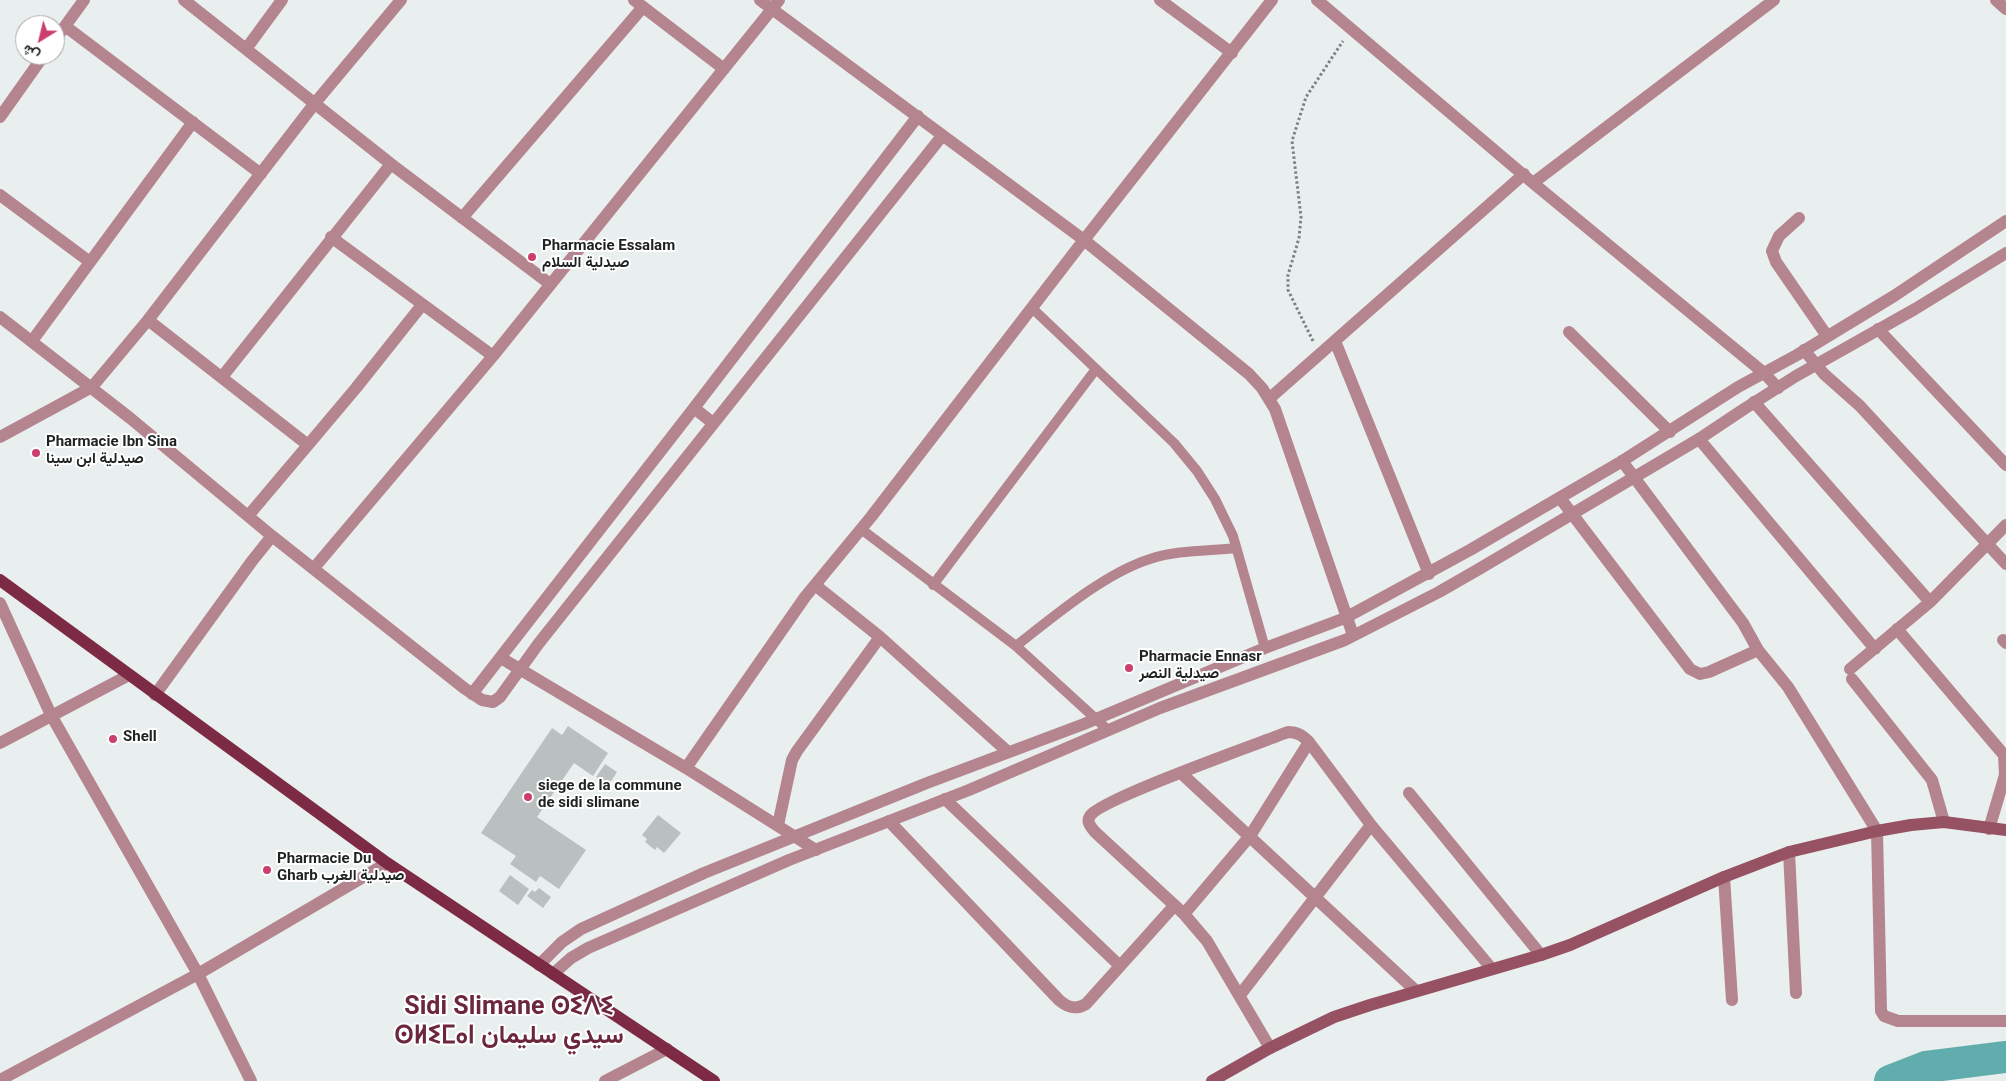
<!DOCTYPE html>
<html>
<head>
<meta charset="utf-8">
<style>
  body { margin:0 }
  #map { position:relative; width:2006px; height:1081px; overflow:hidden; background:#e9efef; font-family:Georgia,Vazirmatn,serif }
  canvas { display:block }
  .north { position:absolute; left:15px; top:15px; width:50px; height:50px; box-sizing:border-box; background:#fff; border:1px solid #a6a7a7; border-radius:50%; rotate:216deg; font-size:14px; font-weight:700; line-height:20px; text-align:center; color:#202323 }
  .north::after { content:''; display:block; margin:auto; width:18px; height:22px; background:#cc3f6d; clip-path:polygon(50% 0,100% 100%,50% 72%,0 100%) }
</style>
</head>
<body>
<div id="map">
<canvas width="2006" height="1081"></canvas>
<div class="north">ش</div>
</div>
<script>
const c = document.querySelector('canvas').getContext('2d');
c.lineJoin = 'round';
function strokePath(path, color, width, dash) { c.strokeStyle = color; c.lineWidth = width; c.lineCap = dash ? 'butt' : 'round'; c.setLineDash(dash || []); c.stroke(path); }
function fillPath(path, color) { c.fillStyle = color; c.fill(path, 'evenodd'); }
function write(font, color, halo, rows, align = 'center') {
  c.font = font + ' Georgia,Vazirmatn,"Noto Sans Tifinagh",serif'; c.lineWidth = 4; c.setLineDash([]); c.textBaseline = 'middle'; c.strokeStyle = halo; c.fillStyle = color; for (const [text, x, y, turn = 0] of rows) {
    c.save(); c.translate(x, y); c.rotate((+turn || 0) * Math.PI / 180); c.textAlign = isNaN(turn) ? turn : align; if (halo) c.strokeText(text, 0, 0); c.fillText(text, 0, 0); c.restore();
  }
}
strokePath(new Path2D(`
  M1890,1081L1926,1067L2006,1057`), '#61acad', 32);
fillPath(new Path2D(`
  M568,726L608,753L593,776L574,763L537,817L586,850L559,889L540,876L536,882L510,864L516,856L481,833L552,728L562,735Z
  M605,764L617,772L608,786L596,777Z
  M658,815L681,833L664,853L657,847L655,850L645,842L647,839L642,835Z
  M510,875L529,889L518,905L499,891Z
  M539,888L551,897L543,908L527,896L532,890L535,892Z`), '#bac0c0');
strokePath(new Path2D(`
  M1313,341L1288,290V275L1299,238L1301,217L1292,141L1306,97L1343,41`), '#7c8181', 3, [2.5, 2.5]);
strokePath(new Path2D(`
  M1032,308L1174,443L1197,471L1215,499L1233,536L1265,648
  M861,529L1016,646L1108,730
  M933,585L1096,369
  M1016,646C1053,617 1105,573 1150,559C1177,550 1208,551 1236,548`), '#b5858f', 10);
strokePath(new Path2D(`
  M184,0L391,164L550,284
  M634,0L724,69
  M779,0L772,9L1084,240L1249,374L1262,388L1275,409L1353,635
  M1160,0L1232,53
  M1317,0L1533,183L1764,373L1778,388
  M1996,0L2006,9
  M65,26L261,174
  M55,40L84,0
  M246,49L282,0
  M0,117L44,55
  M1533,183L1774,0
  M0,195L90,262
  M462,218L643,7
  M1799,218L1779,236L1772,251L1776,262L1827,336
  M331,237L493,356
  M0,317L130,418L272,536L464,688L482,700L493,702L500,697L539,643L942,136
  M148,320L308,445L248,516
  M1878,329L2006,465
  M1569,332L1670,432
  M32,341L193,122
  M1335,341L1429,574
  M1804,350L1824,374L1860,406L2006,564
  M222,377L391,164
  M1270,398L1524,174
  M1754,402L1930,602
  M694,408L713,423
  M0,437L92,387L148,320L315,103L401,0
  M1699,439L1875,649
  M308,445L356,388L422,305
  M1622,461L1743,623L1758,650L1788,687L1877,831L1881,1011L1884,1016L1898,1021H2006
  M1560,498L1690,669L1700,674L1709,672L1758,650
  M314,568L493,356L772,9L760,0
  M815,585L880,637L1008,752
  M0,603L51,715L198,974L251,1081
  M1897,629L2004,755L2005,775L1989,829
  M2003,640L2006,643
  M501,658L686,768L816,850
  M1850,669L1930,602L2006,525
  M1852,679L1932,780L1944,822
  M472,694L694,408L918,116
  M155,695L252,561L272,536
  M0,743L129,675
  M686,768L805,597L871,517L1084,240L1272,0
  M1181,773L1416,991
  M1409,793L1541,955
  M945,799L1120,966
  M889,821L1059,1000C1068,1008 1076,1010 1086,1004L1174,906
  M778,825L792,760L797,751L880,637
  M1789,852L1796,993
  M1724,877L1732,1000
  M1184,914L1250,836L1309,742
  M1240,995L1371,825
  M1270,1048L1207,941L1184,914L1095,832C1091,827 1086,822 1090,816C1098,800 1260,743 1288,732C1297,732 1302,735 1309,742L1371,825L1492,969
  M0,1080L198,974L387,863
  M605,1081L667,1049`), '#b5858f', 12);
strokePath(new Path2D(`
  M539,965L562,942L581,929L704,873L927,783L1084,724L1265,648L1345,618L1470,550L1619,463L1738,387L1797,355L1894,296L2006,221
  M553,974L571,958L588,948L789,860L969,790L1160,708L1345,640L1439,592L1479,569L1699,439L1744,409L1796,376L1915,309L2006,253`), '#b5858f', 12);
strokePath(new Path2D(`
  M1212,1081L1270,1048L1334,1017L1370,1005L1541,955L1570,945L1724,877L1789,852L1877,831L1911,825L1944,822L2006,830`), '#965263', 12);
strokePath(new Path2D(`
  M0,580L387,863L714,1081`), '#7d2b44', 12);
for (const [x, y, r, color] of [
  [532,257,5,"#cc3f6d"],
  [36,453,5,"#cc3f6d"],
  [1129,668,5,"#cc3f6d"],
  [113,739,5,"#cc3f6d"],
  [528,797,5,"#cc3f6d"],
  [267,870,5,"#cc3f6d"]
]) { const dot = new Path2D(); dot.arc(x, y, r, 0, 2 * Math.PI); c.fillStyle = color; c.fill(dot); strokePath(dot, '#fff', 2); }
write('bold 15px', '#202323', '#fff', [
  ["Pharmacie Essalam",542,248],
  ["صيدلية السلام",542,265],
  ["Pharmacie Ibn Sina",46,444],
  ["صيدلية ابن سينا",46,461],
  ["Pharmacie Ennasr",1139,659],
  ["صيدلية النصر",1139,676],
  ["Shell",123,739],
  ["siege de la commune",538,788],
  ["de sidi slimane",538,805],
  ["Pharmacie Du",277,861],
  ["Gharb صيدلية الغرب",277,878]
], 'left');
write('bold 25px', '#6c273c', '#fff', [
  ["Sidi Slimane ⵙⵉⴷⵉ",509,1010],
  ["ⵙⵍⵉⵎⴰⵏ سيدي سليمان",509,1039]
]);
</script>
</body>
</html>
